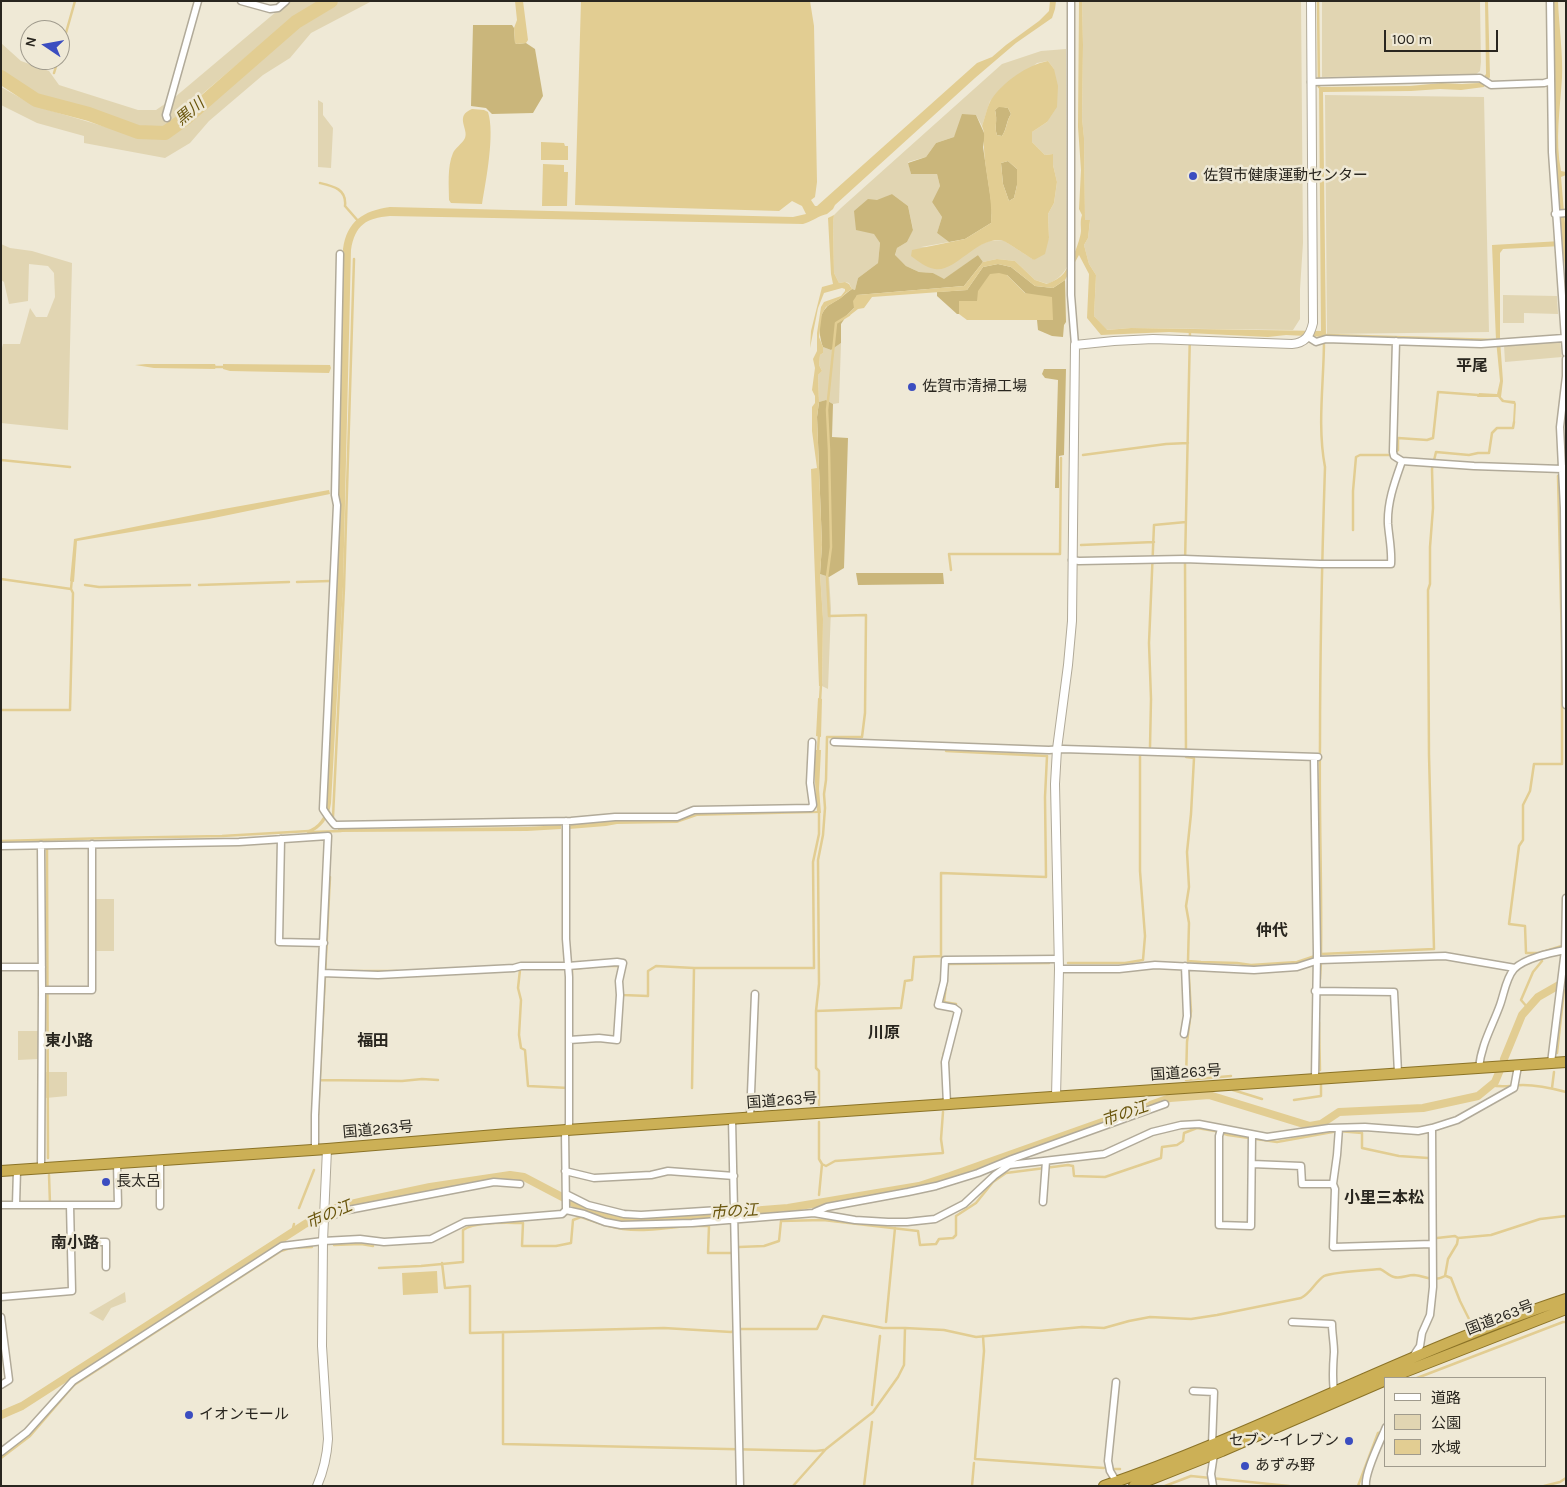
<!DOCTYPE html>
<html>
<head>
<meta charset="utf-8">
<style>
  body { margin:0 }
  #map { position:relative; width:1567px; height:1487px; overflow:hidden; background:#efe9d6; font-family:Karla,"Noto Sans JP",sans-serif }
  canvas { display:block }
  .frame { position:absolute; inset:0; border:2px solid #29261f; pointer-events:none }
  .legend { position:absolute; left:1384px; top:1377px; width:162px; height:90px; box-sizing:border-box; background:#efe9d6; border:1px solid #a09b8d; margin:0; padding:6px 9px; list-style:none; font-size:15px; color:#29261f }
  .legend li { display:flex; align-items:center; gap:10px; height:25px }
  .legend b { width:25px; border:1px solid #a09b8d }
  .north { position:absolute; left:20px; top:20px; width:50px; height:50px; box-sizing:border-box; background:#efe9d6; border:1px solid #a09b8d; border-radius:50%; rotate:282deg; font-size:14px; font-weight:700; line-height:20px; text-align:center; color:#29261f }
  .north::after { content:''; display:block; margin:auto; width:18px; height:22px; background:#3b4dc0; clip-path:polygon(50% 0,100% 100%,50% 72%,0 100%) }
  .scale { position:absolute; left:1384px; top:30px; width:114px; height:22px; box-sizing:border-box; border:2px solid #29261f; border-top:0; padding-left:6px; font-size:15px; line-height:18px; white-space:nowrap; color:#29261f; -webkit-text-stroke:4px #efe9d6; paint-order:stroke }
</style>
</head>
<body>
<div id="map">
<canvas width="1567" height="1487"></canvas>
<div class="frame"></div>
<ul class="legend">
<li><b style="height:6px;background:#fff"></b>道路</li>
<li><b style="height:14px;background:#e1d5b2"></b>公園</li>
<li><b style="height:14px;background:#e2cd92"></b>水域</li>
</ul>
<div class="north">N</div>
<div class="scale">100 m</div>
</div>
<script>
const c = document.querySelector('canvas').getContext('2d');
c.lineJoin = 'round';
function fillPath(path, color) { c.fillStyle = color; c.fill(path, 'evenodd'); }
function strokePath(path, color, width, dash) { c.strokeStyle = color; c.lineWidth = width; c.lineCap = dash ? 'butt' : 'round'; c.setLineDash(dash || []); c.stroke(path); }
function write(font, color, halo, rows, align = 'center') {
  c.font = font + ' Karla,"Noto Sans JP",sans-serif'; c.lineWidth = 5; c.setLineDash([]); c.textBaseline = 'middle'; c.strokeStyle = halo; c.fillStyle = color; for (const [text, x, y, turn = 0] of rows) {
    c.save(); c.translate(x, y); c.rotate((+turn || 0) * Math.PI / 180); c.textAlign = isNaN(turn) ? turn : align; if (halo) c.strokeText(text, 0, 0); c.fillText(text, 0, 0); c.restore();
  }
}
fillPath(new Path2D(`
  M289,1H322L259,46L194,101L173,122L158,129H141L37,97L1,75V43L21,61L49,71L59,85L138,110H156L175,97Z
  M340,1H372L311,33L290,58L263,75L209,121L190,143L165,158L84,143V136L37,123L1,105V87L35,106L143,138L164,136L180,128L195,113L286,36Z
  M1082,1H1301L1303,243L1300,289V319L1293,330L1131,328L1106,330L1094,316L1096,275L1089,264L1084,245L1088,238L1090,220H1085L1084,138L1082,118L1083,45Z
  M1322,1H1480L1481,62L1480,71L1475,75L1322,77Z
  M1066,49L1067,267C1062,276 1056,280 1048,284L1035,280L1015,261L997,259L983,262L978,255L944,280L933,273L919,272L906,266L895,256L897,248L907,242L913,229L908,206L892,194L877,201L874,233L880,243L878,263L858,278L855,290L852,289L849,283L845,282L839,283L834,273L833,223L834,215L841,208L1002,64L1041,51ZM1048,61L1054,69L1047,122L1032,132V142L1045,155L1053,154V165L1057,182L1054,203L1048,214L1049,238L1034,260L1003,240L989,241L978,246L921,247L949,242L937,233L942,217L932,202L940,186L937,174H911L908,162L926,157L936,143L954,137L976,115L982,126L990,101L1037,63Z
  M1325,95L1484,97L1489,332L1327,334Z
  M318,100L323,103V115L333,128L331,168L318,167Z
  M1,244L10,248L32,251L72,263L68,430L1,423V352L3,344H20L30,308L36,317H47L55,297L54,273L48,266L29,264L28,301L9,304L4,282L1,280Z
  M1503,295L1557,296L1558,314L1524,313V323H1503Z
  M1560,341L1562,357L1505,362L1504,345Z
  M841,343L839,403L833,404L826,400L819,402L818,375L822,371L819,365L820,355L823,353V347L831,350Z
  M820,574L829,577L831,609L828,689L822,686L823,619Z
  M96,899H114V951H96Z
  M38,1031V1059L18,1060V1031Z
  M46,1072H67V1096L46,1098Z
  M125,1292L126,1302L111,1308L103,1321L89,1313Z`), '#e1d5b2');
fillPath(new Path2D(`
  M473,25H512L514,28L515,43L517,44L526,43L535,49L543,96L533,113L492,114L486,108L471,106Z
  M999,106L1008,108L1011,114C1006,121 1007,129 1002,136L997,135C994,127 998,121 995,110Z
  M962,114L976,115L985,135L983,147L992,207L991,223L965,239L949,242L937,233L942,217L932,202L940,186L937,174H911L908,163L926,157L936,143L954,137Z
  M1008,161L1017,169V185L1014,198L1009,201L1003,184L1001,163Z
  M892,194L908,206L913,230L907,242L897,248L895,255L906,266L919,272L933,273L944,279L978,255L983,262L964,286L857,295L854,308L847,315L841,324V343L831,350L823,347C819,336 817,317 826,308C829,304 835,302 839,299C844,296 847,292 852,289L855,290L858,278L878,263L880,243L874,234L856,230L854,211L868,199L877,200Z
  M998,264L1011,267L1035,286L1053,288L1065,280L1066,322L1064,325L1063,337L1052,336L1038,330L1037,320H1053L1007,275L977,301H959V314H957L937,296V292L967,290L983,267Z
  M1044,369H1066L1064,455L1059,456V488H1055L1058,380L1045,378L1042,374Z
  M826,400L833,404L832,437L848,438L844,568L829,577L820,574L822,545L817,417L819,402Z
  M856,573H943L944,584L858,585Z`), '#cab67b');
fillPath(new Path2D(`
  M515,1H523L528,40L526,43L517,44L515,43L514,28L517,20Z
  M581,1H810L814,26L817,182L815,197L811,200L815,206H817L977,63L992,57L1006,45L1039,21L1049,11L1050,1H1056L1055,9L1052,18L1016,43L975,78L835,205L833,209L827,214C820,215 811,222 803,224L390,216C366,218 355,225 351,250L343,587L331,803C329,818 322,828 308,834L306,831C319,826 325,818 327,803L340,505L338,491L343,249C347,221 363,211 390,207L793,217L806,214L802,206L792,201L779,211L575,205Z
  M1079,1H1082L1083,45L1082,118L1084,138L1085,220H1090L1088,238L1084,245L1089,264L1096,275L1094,316L1107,330L1131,328L1321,331L1319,87L1410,86L1441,83L1462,84L1479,83L1486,74L1485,1H1488L1490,77L1484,87L1461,90L1440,89L1411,91L1323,92L1326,337L1286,335L1268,337L1169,332L1101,335L1087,318L1089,274L1079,255L1065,280L1053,288L1035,286L1011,267L998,264L983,267L967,290L872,297L864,308L858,309L849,316L847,315L854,308L853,301L857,295L964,286L983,262L997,259L1015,261L1035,280L1047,284C1054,281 1060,278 1064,273C1071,263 1080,242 1081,231C1081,225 1080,221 1082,215L1079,209L1081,170L1078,127Z
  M1553,1H1558C1559,27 1563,53 1562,78C1560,109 1555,140 1561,171L1566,172V175L1561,177L1566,235V275L1562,246L1503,249L1500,253V340L1503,381L1501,397L1504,400L1515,401L1516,404L1515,422H1513L1514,404L1502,402L1498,397H1477L1479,393L1497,394L1500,381L1496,340L1492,245L1561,241L1554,160V85H1555L1552,9Z
  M1048,61L1054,69L1058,86L1057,107L1047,122L1032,132V142L1045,155L1053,154V165L1057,182L1054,203L1048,214L1049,238L1045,254L1034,260C1027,256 1006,241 1001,240C975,238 956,272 935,269C926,268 918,261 911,256L912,250L965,239L991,223C993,198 985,174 984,149C983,138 986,136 982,126C985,118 987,107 991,100C1003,82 1027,65 1048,61ZM999,107L1008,108L1011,114C1006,122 1007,129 1002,136L997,135C994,127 998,121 995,110ZM1008,161L1017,169V185L1014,198L1009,201L1003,184L1001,163Z
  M472,109L484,110L488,112C495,134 486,180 482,204L451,203L449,200C449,186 447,167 453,153C455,148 462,144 465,138C469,129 454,116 472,109Z
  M541,142L564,143L565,146H568V160H541Z
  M543,164L564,165V172H568L567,206H542Z
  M834,215L833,223L834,273L839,283L845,282L849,284L852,289L846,293L841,298L826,307L822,314L819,337L823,347V353L820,355L819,365L822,371L818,375L819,402L817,417L822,545L820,574L823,619L822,686H819L811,469L817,468L812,431V407L815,403V396L812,390L815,368L813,359L817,351V333L821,307L824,302L841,296L845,291V289L842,288L824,293L818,308L810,348L811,331L822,287L833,284L831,274L828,218Z
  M999,273L1007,275L1025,293L1052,297L1053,320H967L959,314V301H977L978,291L990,274Z
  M146,364H215L216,367L215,369L154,368L135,365Z
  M223,364L330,365L331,368L329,373L230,371L223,369Z
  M329,490L330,494L209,519L77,541L74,582L70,581L74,539L218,510Z
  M818,698L822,699L821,737L816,736Z
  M815,750H821L819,789L821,813L697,816L677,823L617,824L606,826L569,829V825L615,820L679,819L696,814L817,811L815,782Z
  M561,825V829L527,831L338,832V829L527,827Z
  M437,1271L438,1293L403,1295L402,1273Z`), '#e2cd92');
strokePath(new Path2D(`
  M1318,1L1319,87
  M60,54L75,1
  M54,73L58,60
  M320,183C333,186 347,189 345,206L359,222
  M1190,331L1185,563L1186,757L1194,758L1191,814L1187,852L1189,887L1186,906L1189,923L1188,961L1191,1011L1187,1042L1186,1080L1231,1076
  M1326,335L1496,340
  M212,367H224
  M1083,455L1166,444L1188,443
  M1,460L70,467
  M1558,476L1562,645V764H1534L1530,791L1523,805V840L1519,846L1509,924L1525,926L1526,953H1539L1565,945
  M1353,530V491L1356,457L1360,455H1392L1398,450V438L1427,440L1433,438L1438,392L1478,395
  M1081,545L1154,542
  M951,570L949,554H1060L1061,458
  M1,579L71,589L72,578
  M297,582L330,581
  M85,585L99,587L190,585
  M199,585L289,582
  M820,701L821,684
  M1,710H70L73,593L71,589
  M1150,747L1151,699L1149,643L1154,525L1186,522
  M818,751L819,734
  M333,817L344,588L354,259
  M311,832L341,831
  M1,841L109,838L222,836L309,831
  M47,847L48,1158
  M1321,956C1322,885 1319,815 1320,744C1320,652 1322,559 1325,467C1317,425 1324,382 1324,340
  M943,959L941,956V873L1046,877L1045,797L1047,756L946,751
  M1188,961L1201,962L1237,963L1251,965L1297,962L1321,954L1434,949L1429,755L1428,590L1430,584V547L1433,508L1432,469L1436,452L1469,455L1478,453H1489L1492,433L1497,428H1513L1514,422
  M1068,963H1125L1143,960L1145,936L1140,871V756
  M948,964L1049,963
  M608,966H620
  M517,968L520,970L518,988L521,1000L519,1035L521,1048L525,1050L528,1086L569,1088
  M345,971H397
  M572,975V969L598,966
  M1320,979L1321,962
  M946,985L944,1002L956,1004L955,1008
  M622,989L623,995L648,996V971L656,966L694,968H814L813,862L819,834V812
  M1528,1008L1521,1000L1533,972L1542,961
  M816,1011L901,1008L905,981L912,980L914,957L941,956
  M1319,1022L1320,1070
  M1557,1053L1564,990H1566
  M942,1063L944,1052
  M320,1080L402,1081L422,1079L438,1080
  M1491,1085C1502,1088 1512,1085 1523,1085C1538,1085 1551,1088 1566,1092
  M692,1088L694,968
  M1552,1088L1554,1072
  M1233,1090L1262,1099
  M1294,1100L1321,1096V1085
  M819,1105V1071L816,1068V1011L819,984L818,860L823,835L825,808L824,794L826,780L827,737H862L865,713L866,615L829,616L827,577L831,547L829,450L827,410L836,323L849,315
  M318,1115L330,877
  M819,1122V1159L822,1164
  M49,1175L50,1204
  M819,1195L822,1164L826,1166L835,1161L943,1153L941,1139L943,1112
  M299,1208L314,1170
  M693,1226H709L708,1253H731L739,1247L764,1246L779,1241L781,1221L823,1220L918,1231L920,1245L936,1244L939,1239L953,1238L956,1235V1216L976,1203L993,1182L1006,1173L1068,1165L1073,1166L1074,1176L1105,1177L1161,1158L1162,1147L1177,1145L1183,1141L1184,1133L1197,1128L1215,1131L1228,1135L1277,1142L1338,1131L1362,1133V1148L1399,1156L1428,1158
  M292,1232L294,1224
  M1437,1238L1455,1236L1458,1238L1491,1235L1540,1219L1566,1216
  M334,1245L361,1244L373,1246
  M442,1263L445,1288L470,1286V1333L664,1328L731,1332L741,1329H817L823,1316L883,1328H905
  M379,1268L421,1266L463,1262V1230C475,1221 507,1223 523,1223L522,1246H556L571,1243L573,1220L581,1217C595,1222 608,1227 623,1229C644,1232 666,1228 687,1226
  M1446,1276L1451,1278L1460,1301L1471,1323
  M886,1322L895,1228
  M503,1332V1444L816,1451L824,1450
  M983,1336L984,1351L975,1459L1104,1468
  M1417,1378L1563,1322H1566
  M872,1405L880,1336
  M1,1458L30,1436L74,1385L281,1251L290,1248L312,1247
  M1114,1469H1120
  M793,1486L826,1449L873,1412L898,1377L904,1365L905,1328L944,1330L976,1337L1082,1327L1104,1328L1129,1321L1150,1317L1191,1319L1217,1315L1301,1298C1311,1293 1315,1282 1324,1276C1332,1272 1369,1270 1380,1269C1385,1271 1389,1276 1394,1277C1401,1279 1407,1275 1414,1275C1427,1276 1431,1283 1445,1276L1448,1259L1457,1244L1458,1238
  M864,1486L872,1422
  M972,1486L974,1463
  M1165,1486L1191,1476L1289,1486
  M1358,1486L1378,1433L1382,1432
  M1544,1486L1560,1482L1566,1478`), '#e2cd92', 2.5);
strokePath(new Path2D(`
  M1504,1059L1522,1015L1538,997L1566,981
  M1,1415L22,1406L305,1224L338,1207L364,1201L430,1187L510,1175L524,1177L585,1209L602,1215L635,1220L788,1208L919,1186L950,1176L1170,1098L1209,1095L1310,1126L1321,1124L1339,1112L1423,1108L1478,1096L1495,1082L1500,1070`), '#e2cd92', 8);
strokePath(new Path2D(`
  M1,77L36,100L89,114L138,132L165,133L186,118L296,22L331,1`), '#e2cd92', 14);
const minor = new Path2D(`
  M241,1L270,9L278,8L286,1
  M1071,1V295L1075,345
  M1550,1L1552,152L1566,353
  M1311,82L1480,78L1491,85L1544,83L1551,81
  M167,118L166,115L198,1
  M1555,214L1566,213
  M340,254L335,495L337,505L323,809C327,815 330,820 335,825L571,821L615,817H677L694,810L811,808L813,805L810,783L812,742
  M1308,337L1316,342L1326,339L1481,344L1564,338
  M1396,341L1393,452L1394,456L1402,461
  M1566,359V376L1560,427L1564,508L1566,705
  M1072,560L1079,561L1184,559L1320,564H1391C1392,550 1389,537 1388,524C1387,502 1395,481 1402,461L1474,466L1562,469L1566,468
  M834,742L1049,750L1063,749L1318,757
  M1314,757L1317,954L1315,1078
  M566,821V939L569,977V1125L565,1131L566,1210L584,1214L605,1222L621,1225L692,1223L814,1213L855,1220L888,1222H907L935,1219L964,1204L995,1175L1009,1165L1104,1154L1152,1132L1181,1125L1199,1124L1267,1137L1329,1128L1365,1127L1418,1131L1432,1128L1457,1120L1514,1088L1518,1066
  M281,839L279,942L324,943
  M41,845L42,990L41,1168
  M1,846L239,842L328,836L315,1115V1150
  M1,967H42
  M1059,969H1119L1155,965L1254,970L1297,967L1319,960L1445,956L1515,968
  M322,973L378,975L514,968L521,966H568L617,962L623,963L619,981L620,995L617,1040L599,1038L569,1040
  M42,990H92V844
  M1315,991L1394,992L1398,1073
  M1184,1034L1187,1016L1185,966
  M1551,1063L1565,950L1566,898
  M1479,1068C1481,1045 1492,1027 1500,1005C1504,994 1506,978 1514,969C1525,958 1550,953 1565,950
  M947,1104L945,1062L958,1011L954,1008L938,1005L944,981L945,960L1058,959
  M750,1118L755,994
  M732,1119L740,1486
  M1221,1129L1219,1136V1225L1251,1226L1252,1135
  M160,1160V1206
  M1252,1164L1301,1166L1302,1184H1333L1337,1155L1339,1128
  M565,1171L594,1178L651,1175L668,1171L734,1176
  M1333,1184L1335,1189L1333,1247L1432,1244
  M566,1194L588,1205L624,1214L641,1215L735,1209
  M1043,1202L1046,1161
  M1,1205H118L117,1163
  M16,1205L17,1170
  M815,1212L827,1207L908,1192L936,1186L978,1173L1012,1159L1165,1104
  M324,1219L343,1211L494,1182L520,1184
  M71,1242H106V1267
  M1,1297L72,1291L70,1205
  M1,1317L9,1380L1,1385
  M1292,1322L1332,1324C1332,1333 1334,1343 1334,1352C1333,1365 1332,1378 1334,1391
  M1412,1358L1420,1346L1422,1333L1430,1315L1433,1287L1432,1128
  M1116,1382L1108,1461L1110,1471L1116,1481
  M1193,1391L1214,1392L1212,1445
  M1,1452L27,1432L73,1381L282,1246L323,1241L360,1239L384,1242L431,1239L465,1222L562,1214L566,1210
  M1213,1486L1211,1474L1214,1454
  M1366,1486C1364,1473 1381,1440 1386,1427`);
const tertiary = new Path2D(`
  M1056,1097L1059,969L1055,784L1057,749L1068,665L1072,621L1075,345L1114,341L1153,339L1292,344C1305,343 1310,336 1313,323L1311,1
  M317,1486C324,1470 327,1455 328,1439L322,1346L323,1241L327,1149`);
const trunk = new Path2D(`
  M1,1171L327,1149L508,1134L1566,1062
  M1389,1378L1566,1309
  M1104,1486C1261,1432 1408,1351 1566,1299
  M1134,1486L1222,1451L1386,1380`);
strokePath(minor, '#b1aa99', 9);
strokePath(tertiary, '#b1aa99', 10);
strokePath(trunk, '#8b7327', 12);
strokePath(minor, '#fff', 6);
strokePath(tertiary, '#fff', 8);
strokePath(trunk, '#ccb056', 10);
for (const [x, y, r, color] of [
  [1193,176,5,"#3b4dc0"],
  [912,387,5,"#3b4dc0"],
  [106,1182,5,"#3b4dc0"],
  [189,1415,5,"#3b4dc0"],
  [1349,1441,5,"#3b4dc0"],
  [1245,1466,5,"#3b4dc0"]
]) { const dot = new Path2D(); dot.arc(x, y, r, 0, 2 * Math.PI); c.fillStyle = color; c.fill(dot); strokePath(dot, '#efe9d6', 2); }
write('15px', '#29261f', '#efe9d6', [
  ["佐賀市健康運動センター",1203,176],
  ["佐賀市清掃工場",922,387],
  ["長太呂",116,1182],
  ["イオンモール",199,1415],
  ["セブン-イレブン",1339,1441,"right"],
  ["あずみ野",1255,1466]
], 'left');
write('15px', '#29261f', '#efe9d6', [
  ["国道263号",1186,1073,-4],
  ["国道263号",782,1101,-4],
  ["国道263号",378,1130,-5],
  ["国道263号",1500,1318,-21]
]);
write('italic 16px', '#69550c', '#efe9d6', [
  ["黒川",190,112,-40],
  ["市の江",1125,1114,-19],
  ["市の江",734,1212,-4],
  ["市の江",329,1215,-23]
]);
write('bold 16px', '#29261f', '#efe9d6', [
  ["平尾",1472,366],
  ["仲代",1272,931],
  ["川原",884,1033],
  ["東小路",69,1041],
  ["福田",373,1041],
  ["小里三本松",1384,1198],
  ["南小路",75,1243]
]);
</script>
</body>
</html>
